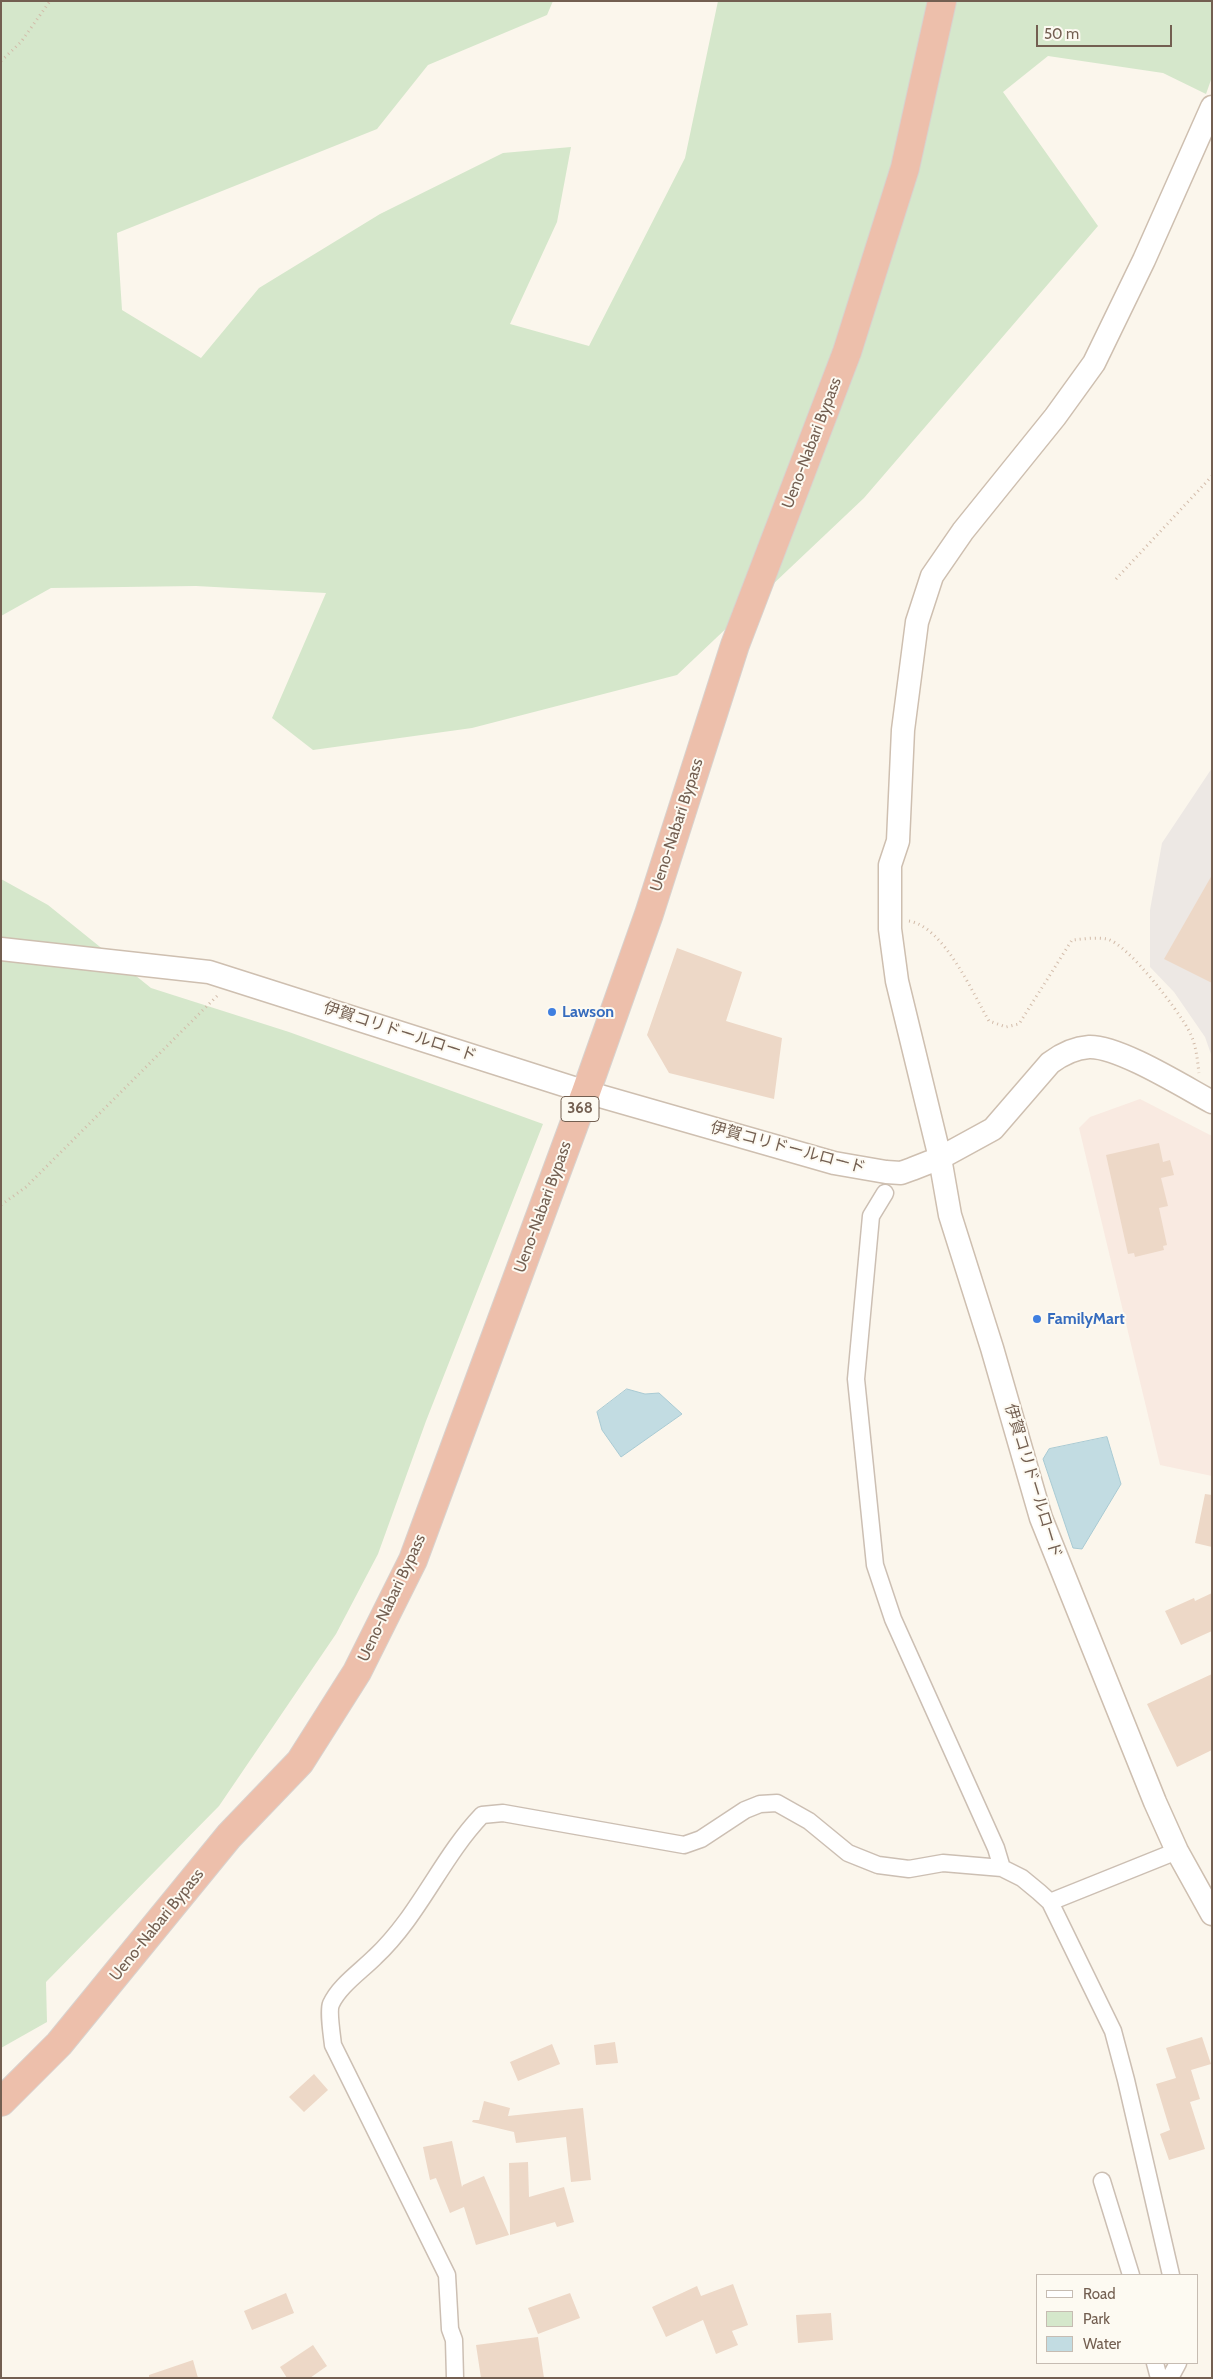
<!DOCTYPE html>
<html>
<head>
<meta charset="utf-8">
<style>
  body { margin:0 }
  #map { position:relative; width:1213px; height:2379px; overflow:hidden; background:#fbf6ec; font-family:Cabin,sans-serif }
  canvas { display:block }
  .frame { position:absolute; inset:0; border:2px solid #735f51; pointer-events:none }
  .legend { position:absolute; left:1036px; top:2274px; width:162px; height:90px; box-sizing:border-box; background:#fdfaf2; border:1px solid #c6bcb2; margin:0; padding:6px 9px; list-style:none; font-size:15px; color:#735f51 }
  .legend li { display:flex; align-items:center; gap:10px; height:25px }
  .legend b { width:25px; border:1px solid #c6bcb2 }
  .scale { position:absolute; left:1036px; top:25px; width:136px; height:22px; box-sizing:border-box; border:2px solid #735f51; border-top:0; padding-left:6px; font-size:15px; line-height:18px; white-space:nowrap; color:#735f51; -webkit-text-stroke:4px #fdfaf2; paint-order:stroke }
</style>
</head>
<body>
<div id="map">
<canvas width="1213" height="2379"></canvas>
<div class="frame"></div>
<ul class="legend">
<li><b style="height:6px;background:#fff"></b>Road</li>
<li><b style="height:14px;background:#d5e7cb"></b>Park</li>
<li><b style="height:14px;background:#c2dce2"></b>Water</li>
</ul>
<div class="scale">50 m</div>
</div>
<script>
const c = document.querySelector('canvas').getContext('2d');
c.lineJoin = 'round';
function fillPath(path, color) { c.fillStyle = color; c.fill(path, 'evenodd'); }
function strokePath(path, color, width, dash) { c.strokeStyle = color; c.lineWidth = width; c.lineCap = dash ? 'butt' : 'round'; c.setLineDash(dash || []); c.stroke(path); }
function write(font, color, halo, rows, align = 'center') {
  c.font = font + ' Cabin,"Noto Sans JP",sans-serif'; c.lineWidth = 4; c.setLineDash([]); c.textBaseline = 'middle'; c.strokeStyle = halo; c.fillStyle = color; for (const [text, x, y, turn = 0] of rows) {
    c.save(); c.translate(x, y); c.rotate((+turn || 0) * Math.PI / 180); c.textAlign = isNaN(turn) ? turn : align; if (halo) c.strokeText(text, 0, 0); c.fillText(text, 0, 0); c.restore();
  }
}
fillPath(new Path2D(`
  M1140,1099L1212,1136V1476L1160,1465L1079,1128L1090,1117Z`), '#f9eae1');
fillPath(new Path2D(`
  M1212,768V1057L1205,1037L1174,992L1150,967V910L1162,843Z`), '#ede8e4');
fillPath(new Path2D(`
  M1,1H553L547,15L428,65L377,129L117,233L122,310L201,358L259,288L380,214L503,153L571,147L557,222L510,324L589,346L685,158L718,1H1212V77L1206,94L1163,73L1048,56L1003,92L1098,226L864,498L677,675L472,728L313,750L272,718L326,593L196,586L51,588L1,616Z
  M1,879L48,905L151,988L289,1032L543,1124L426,1421L378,1554L336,1634L219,1806L46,1982L47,2022L1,2048Z`), '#d5e7cb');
const water = new Path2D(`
  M627,1389L645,1394L659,1393L682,1414L621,1457L602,1430L597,1412Z
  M1107,1437L1121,1484L1082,1549L1073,1548L1043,1459L1049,1449Z`);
fillPath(water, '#c2dce2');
strokePath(water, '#a9cad3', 1);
fillPath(new Path2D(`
  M1212,875V983L1164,959Z
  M677,948L742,972L726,1021L782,1038L774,1099L669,1073L647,1035Z
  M1159,1143L1163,1162L1170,1160L1174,1175L1161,1178L1168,1206L1159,1208L1167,1245L1163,1246L1164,1250L1135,1257L1134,1253L1128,1254L1106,1155Z
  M1205,1494L1212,1495V1547L1195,1543Z
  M1212,1593V1631L1181,1645L1165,1611L1194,1598L1195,1601Z
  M1212,1674V1750L1177,1767L1147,1704Z
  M1202,2037L1211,2064L1191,2070L1200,2099L1190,2102L1205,2149L1169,2160L1160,2134L1170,2130L1156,2084L1176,2078L1166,2048Z
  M615,2042L618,2063L596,2065L594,2045Z
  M552,2044L560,2064L518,2081L510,2062Z
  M314,2074L328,2090L304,2112L289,2097Z
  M484,2101L510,2108L508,2116L583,2108L591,2180L571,2182L566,2137L516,2143L514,2132L472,2122L473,2120H479Z
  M452,2141L462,2187L463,2185L484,2176L509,2235L476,2245L464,2207L450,2213L436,2178L430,2180L423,2147Z
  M528,2162L529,2197L564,2187L574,2222L557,2227L555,2222L510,2235L509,2163Z
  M733,2284L748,2325L732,2331L738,2345L716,2354L703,2320L666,2337L652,2307L697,2286L701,2296Z
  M286,2293L294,2313L252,2330L244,2311Z
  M570,2293L580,2318L538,2334L528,2308Z
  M831,2313L833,2340L798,2343L796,2315Z
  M538,2337L544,2378H481L476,2345Z
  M313,2345L327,2366L310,2378H287L280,2367Z
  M193,2360L198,2378H149V2375Z`), '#edd8c7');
const street = new Path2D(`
  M885,1193L871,1216L856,1379L875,1565L893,1619L996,1848L1002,1868
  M1050,1902L1177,1851
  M1102,2181L1131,2275
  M1155,2363L1159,2378
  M455,2378L454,2340L450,2329L447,2275L333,2045C332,2036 328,2011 331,2004C339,1986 361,1971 375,1957C419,1916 441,1858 482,1815L503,1813L684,1845L701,1839L745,1810L760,1804L777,1803L809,1821L848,1853L878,1865L909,1869L943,1863L1002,1868L1022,1878L1039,1892L1050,1902L1113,2031L1126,2080L1171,2275
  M1166,2378L1171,2376L1178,2363`);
const secondary = new Path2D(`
  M1212,107L1144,260L1094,363L1055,417L963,531L932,576L917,622L903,730L898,841L890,865V929L897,981L940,1158L950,1215L992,1348L1041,1518L1155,1802L1177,1851L1212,1914
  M1,949L209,972L586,1092L834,1163L886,1172L901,1173L912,1169L940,1158L993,1129L1050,1063C1062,1054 1074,1048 1089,1047C1119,1046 1184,1087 1212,1102`);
const highway = new Path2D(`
  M1,2102L59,2044L229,1836L300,1762L357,1672L413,1560L586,1092L649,914L735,645L847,352L905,168L942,1`);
strokePath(street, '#ccbfb3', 19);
strokePath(secondary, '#cebfb0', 25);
strokePath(highway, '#d8d2ce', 30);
strokePath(new Path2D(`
  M1,61L21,42L50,1
  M1116,579L1212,476
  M909,921C944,927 972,992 989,1021L1006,1027L1019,1024L1072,940C1083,939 1096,937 1107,939C1128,944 1177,1009 1188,1029C1196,1043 1197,1057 1199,1073
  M1,1205L26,1187L218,995`), '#d2bba9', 3, [1, 4]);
strokePath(street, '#fff', 16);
strokePath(secondary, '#fff', 22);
strokePath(highway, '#edbfab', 28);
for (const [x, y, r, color] of [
  [552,1012,5,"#3f7fe0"],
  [1037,1319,5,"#3f7fe0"]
]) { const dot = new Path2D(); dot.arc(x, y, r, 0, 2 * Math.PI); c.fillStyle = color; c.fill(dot); strokePath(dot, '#fdfaf2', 2); }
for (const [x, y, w] of [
  [580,1109,38]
]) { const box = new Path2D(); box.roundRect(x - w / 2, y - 12.5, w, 25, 4); c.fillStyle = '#fdfaf2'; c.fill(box); strokePath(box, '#735f51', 1); }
write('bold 15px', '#735f51', null, [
  ["368",580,1109]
]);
write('16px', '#735f51', '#fdfaf2', [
  ["Ueno-Nabari Bypass",812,443,-69],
  ["Ueno-Nabari Bypass",677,825,-72],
  ["伊賀コリドールロード",400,1032,18],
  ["伊賀コリドールロード",788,1148,15],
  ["Ueno-Nabari Bypass",543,1207,-70],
  ["伊賀コリドールロード",1033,1481,73],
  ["Ueno-Nabari Bypass",392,1598,-65],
  ["Ueno-Nabari Bypass",157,1925,-51]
]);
write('bold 16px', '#366cbe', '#fdfaf2', [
  ["Lawson",562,1012],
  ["FamilyMart",1047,1319]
], 'left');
</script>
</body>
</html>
